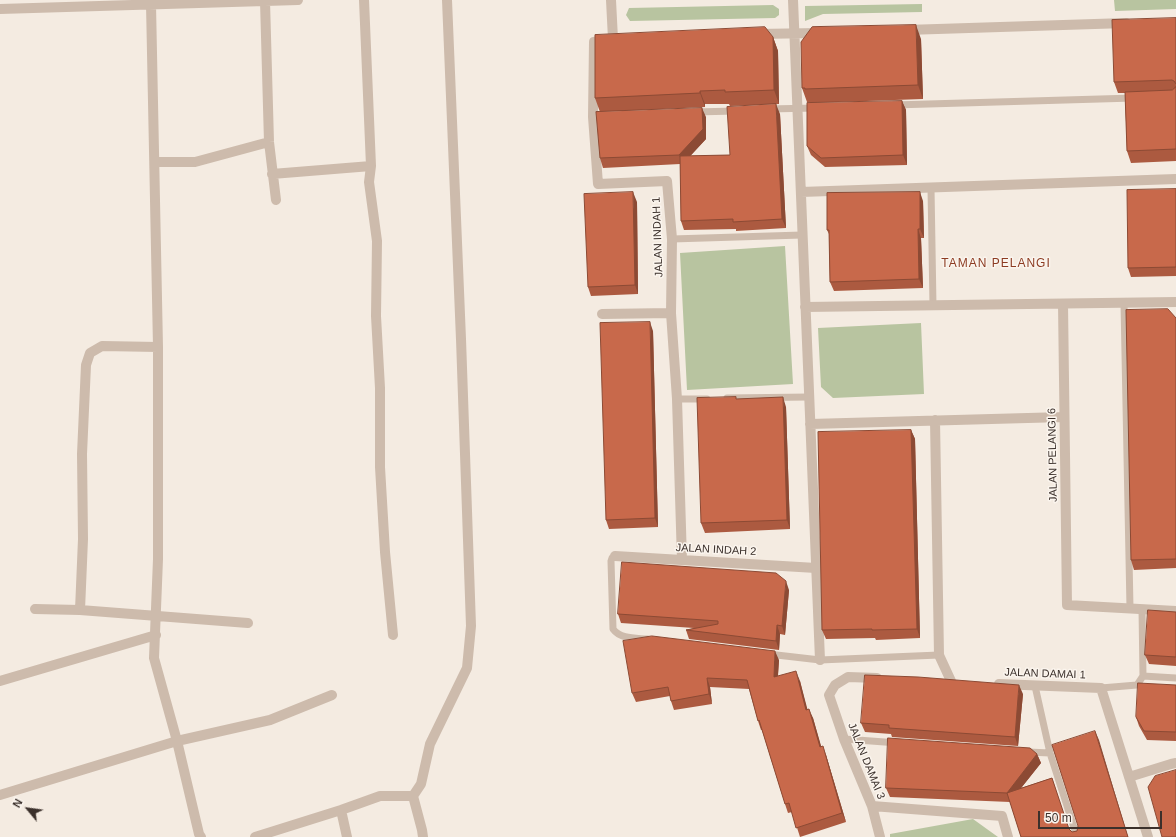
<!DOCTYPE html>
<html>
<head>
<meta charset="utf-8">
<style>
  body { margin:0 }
  #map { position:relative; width:1176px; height:837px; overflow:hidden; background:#f4ebe1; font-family:Arial,sans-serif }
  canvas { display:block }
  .north { position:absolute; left:8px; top:789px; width:40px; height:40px; -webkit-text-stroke:3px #fbf5ee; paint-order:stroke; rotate:299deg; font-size:11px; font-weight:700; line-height:16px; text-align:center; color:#3b302b }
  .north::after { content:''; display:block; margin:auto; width:14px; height:18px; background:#3b302b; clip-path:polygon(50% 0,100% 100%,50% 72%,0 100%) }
  .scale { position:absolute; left:1038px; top:811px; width:124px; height:18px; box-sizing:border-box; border:2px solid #3b302b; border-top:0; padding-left:5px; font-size:12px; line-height:14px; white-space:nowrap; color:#3b302b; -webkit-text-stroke:3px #fbf5ee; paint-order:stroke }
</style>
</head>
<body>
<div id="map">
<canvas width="1176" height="837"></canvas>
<div class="north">N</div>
<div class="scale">50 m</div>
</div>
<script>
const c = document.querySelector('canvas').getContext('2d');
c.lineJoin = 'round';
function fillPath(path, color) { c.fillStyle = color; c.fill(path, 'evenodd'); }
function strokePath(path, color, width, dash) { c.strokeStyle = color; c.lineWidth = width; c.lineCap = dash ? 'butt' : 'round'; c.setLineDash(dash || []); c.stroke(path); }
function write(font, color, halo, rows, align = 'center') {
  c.font = font + ' Arial,sans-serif'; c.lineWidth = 3; c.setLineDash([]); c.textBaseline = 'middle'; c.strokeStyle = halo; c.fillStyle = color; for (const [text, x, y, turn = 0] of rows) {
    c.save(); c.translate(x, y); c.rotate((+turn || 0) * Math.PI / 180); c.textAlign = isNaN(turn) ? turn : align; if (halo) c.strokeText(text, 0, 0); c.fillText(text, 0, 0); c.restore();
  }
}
fillPath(new Path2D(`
  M1114,0H1176V9L1115,11Z
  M922,4V12L823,14L805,21V6Z
  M773,5L779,9V15L775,18L630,21L626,15L629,8Z
  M785,246L793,384L687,390L680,253Z
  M921,323L924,394L833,398L821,387L818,328Z
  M973,819L998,837H890V834Z`), '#b8c4a0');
strokePath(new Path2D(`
  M894,105L1134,98
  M768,109L816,108
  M694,112L736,111
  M931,188L933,306
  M672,239L802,235
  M1124,303L1130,608
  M727,398L809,397
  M677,399H707
  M615,556L612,558L611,561L613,629C620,639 635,638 647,639
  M768,654L820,660L939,655
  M1143,676L1176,678
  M1035,686L1050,753L1077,837
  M1101,688L1137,685L1143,676L1142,609
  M844,739L898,743
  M1028,752L1050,753`), '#cdbbac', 7);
strokePath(new Path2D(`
  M364,0L371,166L369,182L377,241L376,316L380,388V467L385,552L393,635
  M611,0L613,39
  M793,0L820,660
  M265,1L269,142L276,200
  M151,4L158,347V559L154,658L177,741L199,834L201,837
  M0,9L298,0
  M906,30L1126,23
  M756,34L820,33
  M608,39L594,42L593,117L598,184L667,181L672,239L671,313L677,399L682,560
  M155,162H195L269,142
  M272,174L371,166
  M801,192L1176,179
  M1063,304L1067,605L1176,611
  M805,307L1176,302
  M602,314L671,313
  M935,420L939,655L951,681
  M810,424L1064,417
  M615,556L816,568
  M35,609L80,610L248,623
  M80,610L83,539L82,454L86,365L90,353L102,346L158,347
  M877,678L848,677L835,685L829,695L844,739L872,806L880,837
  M0,681L156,635
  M999,684L1101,688L1148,837
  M1129,777L1171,764L1176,763
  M0,795L177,741L270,720L332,695
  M872,806L1002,816L1008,837
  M341,810L347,837
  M255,837L341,810L380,796H413
  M423,837L422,830L413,796L421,784L430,744L467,668L471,626L461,339L447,0`), '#cdbbac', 10);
fillPath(new Path2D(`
  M1176,18V161L1131,163L1127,151L1125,93H1118L1114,82Z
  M773,37L778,51L779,104L730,106L729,104H705V107L600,112L595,98Z
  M921,39L923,99L810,103V102H807L802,88Z
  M902,101L906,110L907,165L825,167L811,155L807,146Z
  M780,114L786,228L736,231V229L684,230L681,221L680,164L603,168L600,158L706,117V139L690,156L730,155Z
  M1176,189V276L1131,277L1128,268Z
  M923,201L924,238H921L923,288L834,291L830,282L829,234L827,230Z
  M637,202L638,294L591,296L588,287Z
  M1176,318V568L1134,570L1131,560Z
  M653,331L658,527L609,529L606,520Z
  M737,399L786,407L790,529L705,533L701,523Z
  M911,430L915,439L920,638L876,640L875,638L826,639L822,630Z
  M789,590L785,635L780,634L779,650L689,639L686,630L694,628L621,623L618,614Z
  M1176,612V666L1149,664L1145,655Z
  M779,660L778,676L800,681L807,710L813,718L821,747L826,755L846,822L800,837L792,812L788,813L785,804L762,730H761L758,721L749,689L710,687L712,704L674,710L671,701L670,696L636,702L632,693Z
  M1176,685V741L1147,740L1139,726L1136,717Z
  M1023,694L1018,746L892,737L891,734L865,732L861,723Z
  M1095,731L1128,837H1021L1010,802L890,797L886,788L1037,754L1041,763L1021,788L1052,778L1069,830L1072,832L1077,831Z`), '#ac5a40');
fillPath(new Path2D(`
  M916,25L921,39L923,99L918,85Z
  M773,37L778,51L779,104L774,90Z
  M700,91L705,104V107L700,93Z
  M902,101L906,110L907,165L903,155Z
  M776,104L780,114L786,228L782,219Z
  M702,108L706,117V139L683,164L679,155Z
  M633,192L637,202L638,294L635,285Z
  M920,192L923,201L924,238L920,229Z
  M918,229L921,238L923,288L919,279Z
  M650,322L653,331L658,527L655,518Z
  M783,397L786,407L790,529L787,520Z
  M911,430L915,439L920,638L917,629Z
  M786,581L789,590L785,635L782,626Z
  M777,625L780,634L779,650L776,641Z
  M775,651L779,660L777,687L774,677Z
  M796,671L800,681L810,719L806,710Z
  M707,678L710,687L712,704L709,694Z
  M1019,685L1023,694L1018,746L1015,737Z
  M809,709L813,718L824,756L820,747Z
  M1095,731L1099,740L1128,837Z
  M823,746L826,755L846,822L842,813Z
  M1037,754L1041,763L1010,802L1007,793Z`), '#8c4a34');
const building = new Path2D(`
  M1176,18V84L1174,81L1172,80L1114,82L1112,20Z
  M916,25L918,85L805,89V88H802L801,42L812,27Z
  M765,27L773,37L774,90L725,92V90L700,91V93L595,98V35Z
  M1176,87V149L1127,151L1125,92L1172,90Z
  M902,101L903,155L821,158L807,146V103Z
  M776,104L782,219L733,222V219L681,221L680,156L730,155L727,107Z
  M702,108L703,129L679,155L600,158L596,112Z
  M1176,189V267L1128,268L1127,190Z
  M633,192L635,285L588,287L584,194Z
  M920,192V229H918L919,279L830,282L829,230H827V193Z
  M1168,309L1176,318V559L1131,560L1126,310Z
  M650,322L655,518L606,520L600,323Z
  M736,397V399L783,397L787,520L701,523L697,398Z
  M911,430L917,629L872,630V629L822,630L818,432Z
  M622,562L776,573L786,581L782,626L777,625L776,641L686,630L718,624V621L618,614Z
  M1148,610L1176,612V657L1145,655Z
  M652,636L775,651L774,677L796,671L806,710L809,709L820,747L823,746L842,813L796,828L789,803L785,804L759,720L758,721L747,680L707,678L709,694L671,701L668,687L632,693L623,641Z
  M865,675L918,677L1019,685L1015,737L889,728V725L861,723Z
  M1138,683L1176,685V732L1144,731L1136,717Z
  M1095,731L1128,837H1021L1007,793L1052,778L1069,829L1072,832L1077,831L1078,826L1052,745Z
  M888,738L1030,748L1037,754L1007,793L886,788Z
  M1176,770V837H1162L1148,787L1155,776Z`);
fillPath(building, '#c8694b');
strokePath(building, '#8c4a34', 1);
write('11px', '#3b302b', '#fbf5ee', [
  ["JALAN INDAH 1",658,237,-92],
  ["JALAN PELANGI 6",1053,455,-91],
  ["JALAN INDAH 2",716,550,3],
  ["JALAN DAMAI 1",1045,674,2],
  ["JALAN DAMAI 3",866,761,68]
]);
c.letterSpacing = '1px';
write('12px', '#8c3b22', '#fbf5ee', [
  ["TAMAN PELANGI",996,264]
]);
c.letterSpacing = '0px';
</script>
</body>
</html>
